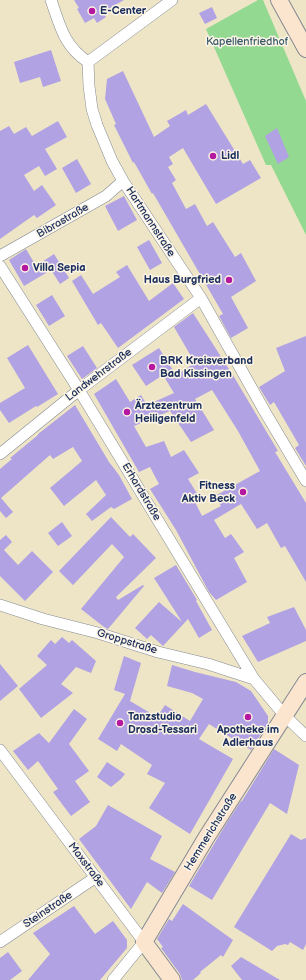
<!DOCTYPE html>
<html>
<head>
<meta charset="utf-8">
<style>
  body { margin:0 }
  canvas { display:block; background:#eee5c6 }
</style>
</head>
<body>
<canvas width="306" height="980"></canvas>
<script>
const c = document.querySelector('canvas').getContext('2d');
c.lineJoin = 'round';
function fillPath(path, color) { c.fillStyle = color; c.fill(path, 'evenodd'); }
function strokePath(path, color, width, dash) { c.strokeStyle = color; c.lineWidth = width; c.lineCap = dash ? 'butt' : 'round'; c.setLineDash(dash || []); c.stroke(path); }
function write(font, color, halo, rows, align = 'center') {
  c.font = font + ' "Balsamiq Sans",sans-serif'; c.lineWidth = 3; c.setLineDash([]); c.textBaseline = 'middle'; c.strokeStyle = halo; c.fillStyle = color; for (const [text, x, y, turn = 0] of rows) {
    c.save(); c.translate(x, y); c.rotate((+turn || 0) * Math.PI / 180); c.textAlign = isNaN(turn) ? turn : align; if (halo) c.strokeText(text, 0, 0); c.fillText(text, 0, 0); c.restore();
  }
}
fillPath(new Path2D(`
  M258,0H263L306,101V235L271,165H266L206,29Z`), '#93d992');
fillPath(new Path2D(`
  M74,0H124L103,12L106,17L97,23L94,18L85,23L77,9L79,8Z
  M212,7L217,18L205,24L199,13Z
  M51,50L61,81L43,87L40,77L20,83L14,62Z
  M123,71L154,137L170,126L167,121L186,110L188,115L206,104L243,164L250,160L261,178L216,204L183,148L169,157L173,164L168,167L176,180L172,183L186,209L195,204L207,226L213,222L235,257L241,253L256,281L231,297L248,328L231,338L219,316L223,314L153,193L152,194L134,162L133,163L114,125L116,124L105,99L107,79Z
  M58,121L67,137L45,149L57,169L45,176L39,166L24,175L34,191L42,185L56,205L37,218L34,215L0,239V131L9,126L14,134L26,127L32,136Z
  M277,128L289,157L278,164L265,136Z
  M77,159L91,184L76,193L62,168Z
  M124,196L137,220L118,231L105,206Z
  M149,240L162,263L150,270L137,247Z
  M26,249L36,266L54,254L69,278L60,284L51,270L24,286L9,260Z
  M127,265L149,301L173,283L184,299L118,348L101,323L98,325L72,281L81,275L93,294L120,277L116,272Z
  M52,295L65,316L49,326L36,305Z
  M193,313L234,377L278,451L275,452L306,503V582L285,546L281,548L267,523L257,529L241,504L214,520L225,538L231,534L244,552L234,558L247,582L216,600L209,592L176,530L150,489L159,484L150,467L139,472L94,394L116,379L130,402L141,395L147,405L174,393L163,375L146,386L132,365L159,348L176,375L195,363L174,327ZM212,390L238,431L260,471L215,496L221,506L202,516L193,498L198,495L188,479L199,473L184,450L171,457L164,441L146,447L134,426L170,411L191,442L214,430L195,399Z
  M306,336V466L295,448L299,445L274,402L270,405L259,387L285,371L276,348Z
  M28,345L58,394L37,407L36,406L9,423L0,410V403L25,388L7,358Z
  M83,346L97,368L82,379L67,356Z
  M75,405L109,462L119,475L132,499L114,509L111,507L92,521L86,514L106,495L96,480L64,506L50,488L82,461L73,447L53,459L50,455L1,498L13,512L6,518L0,511V469L12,459L10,458L38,435V434Z
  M111,517L130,537L133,534L156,558L116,597L118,600L143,585L144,586L108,629L104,627L81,609L124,557L112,544L73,585L59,571Z
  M62,522L72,536L58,546L48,533Z
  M6,535L12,542L4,550L18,565L32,551L53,572L25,601L0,576V540Z
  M176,565L197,600L196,601L212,630L199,638L188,619L163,646L151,635L147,639L135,628L159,602L182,622L154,578Z
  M294,607L306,630V641L258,662L242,636L270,623L267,617Z
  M62,637L69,643L72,640L96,661L91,673L76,667L61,684L73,693L41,718L19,689L47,665L37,656L51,640L55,644Z
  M124,656L141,663L130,701L157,717L165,705L190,721L203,699L192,693L167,686L172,665L195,672L236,682L251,691L268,716V723L251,750L209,724L199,739L233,759L190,834L149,808L165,783L147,774L152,765L121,744L117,751L98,739L125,694L114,690Z
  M0,664L18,686L0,701Z
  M74,709L87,719L69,744L89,771L75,781L90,802L71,816L53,792L58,789L38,761L28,770L13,751L39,733L49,743Z
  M274,749L299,765L287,814L270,803L212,900L189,886L226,824L241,801H242Z
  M107,762L125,774L121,779L111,787L97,777Z
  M108,805L162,836L150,859L175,872L162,893L147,882L131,909L79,839L96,826Z
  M291,834L301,840L306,838V944L303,950L290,942L288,945L285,944L277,946L272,951L234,927Z
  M183,904L233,940L223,957L221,955L200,972L201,973L193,980H182L180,974L161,948L163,947L157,939L169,919L172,921Z
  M74,906L95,934L113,921L127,940V948L100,980H28L50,954L33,933Z
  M8,952L22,971L10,980H0V958Z
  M241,957L280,980H242L231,966Z`), '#b1a2e3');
const street = new Path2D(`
  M51,0C60,26 64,46 88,62
  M172,0L88,62L89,86L92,109L97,125L112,161L123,181L201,298L265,412L306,481
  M0,256L106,196L123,181
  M0,266L79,390L254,679L285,716L306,736
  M0,454L79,390L201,298
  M0,605L43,619L98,633L158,652L208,664L254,679
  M0,750L144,942L113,980
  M0,942L96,877`);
const secondary = new Path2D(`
  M279,0L306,49
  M172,980L144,942L206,838L306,682`);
strokePath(street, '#848a92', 12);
strokePath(secondary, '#848a92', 18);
strokePath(street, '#fff', 11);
strokePath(secondary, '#fbe5cf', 16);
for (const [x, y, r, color] of [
  [92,11,4,"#b5179e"],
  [213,156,4,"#b5179e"],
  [25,268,4,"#b5179e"],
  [229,280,4,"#b5179e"],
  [152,367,4,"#b5179e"],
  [127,412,4,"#b5179e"],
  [243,492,4,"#b5179e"],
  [248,717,4,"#b5179e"],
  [120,723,4,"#b5179e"]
]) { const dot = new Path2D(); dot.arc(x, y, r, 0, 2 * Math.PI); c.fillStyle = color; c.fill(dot); strokePath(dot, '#fcf5e5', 1.5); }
write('bold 11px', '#1b2f5e', '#fcf5e5', [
  ["E-Center",100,11],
  ["Lidl",221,156],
  ["Villa Sepia",33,268],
  ["Haus Burgfried",221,280,"right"],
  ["BRK Kreisverband",160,361],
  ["Bad Kissingen",160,374],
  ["Ärztezentrum",135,406],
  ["Heiligenfeld",135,419],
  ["Fitness",235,486,"right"],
  ["Aktiv Beck",235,499,"right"],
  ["Tanzstudio",128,717],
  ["Drosd-Tessari",128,730],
  ["Apotheke im",248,730,"center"],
  ["Adlerhaus",248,743,"center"]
], 'left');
write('11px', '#395a6b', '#fcf5e5', [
  ["Kapellenfriedhof",247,42]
]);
write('11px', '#1b2f5e', '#fcf5e5', [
  ["Bibrastraße",63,221,-30],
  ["Hartmannstraße",150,222,57],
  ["Landwehrstraße",99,375,-37],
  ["Erhardstraße",141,492,59],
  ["Groppstraße",127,642,17],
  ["Hemmerichstraße",211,832,-58],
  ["Maxstraße",86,865,53],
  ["Steinstraße",48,910,-34]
]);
</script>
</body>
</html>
